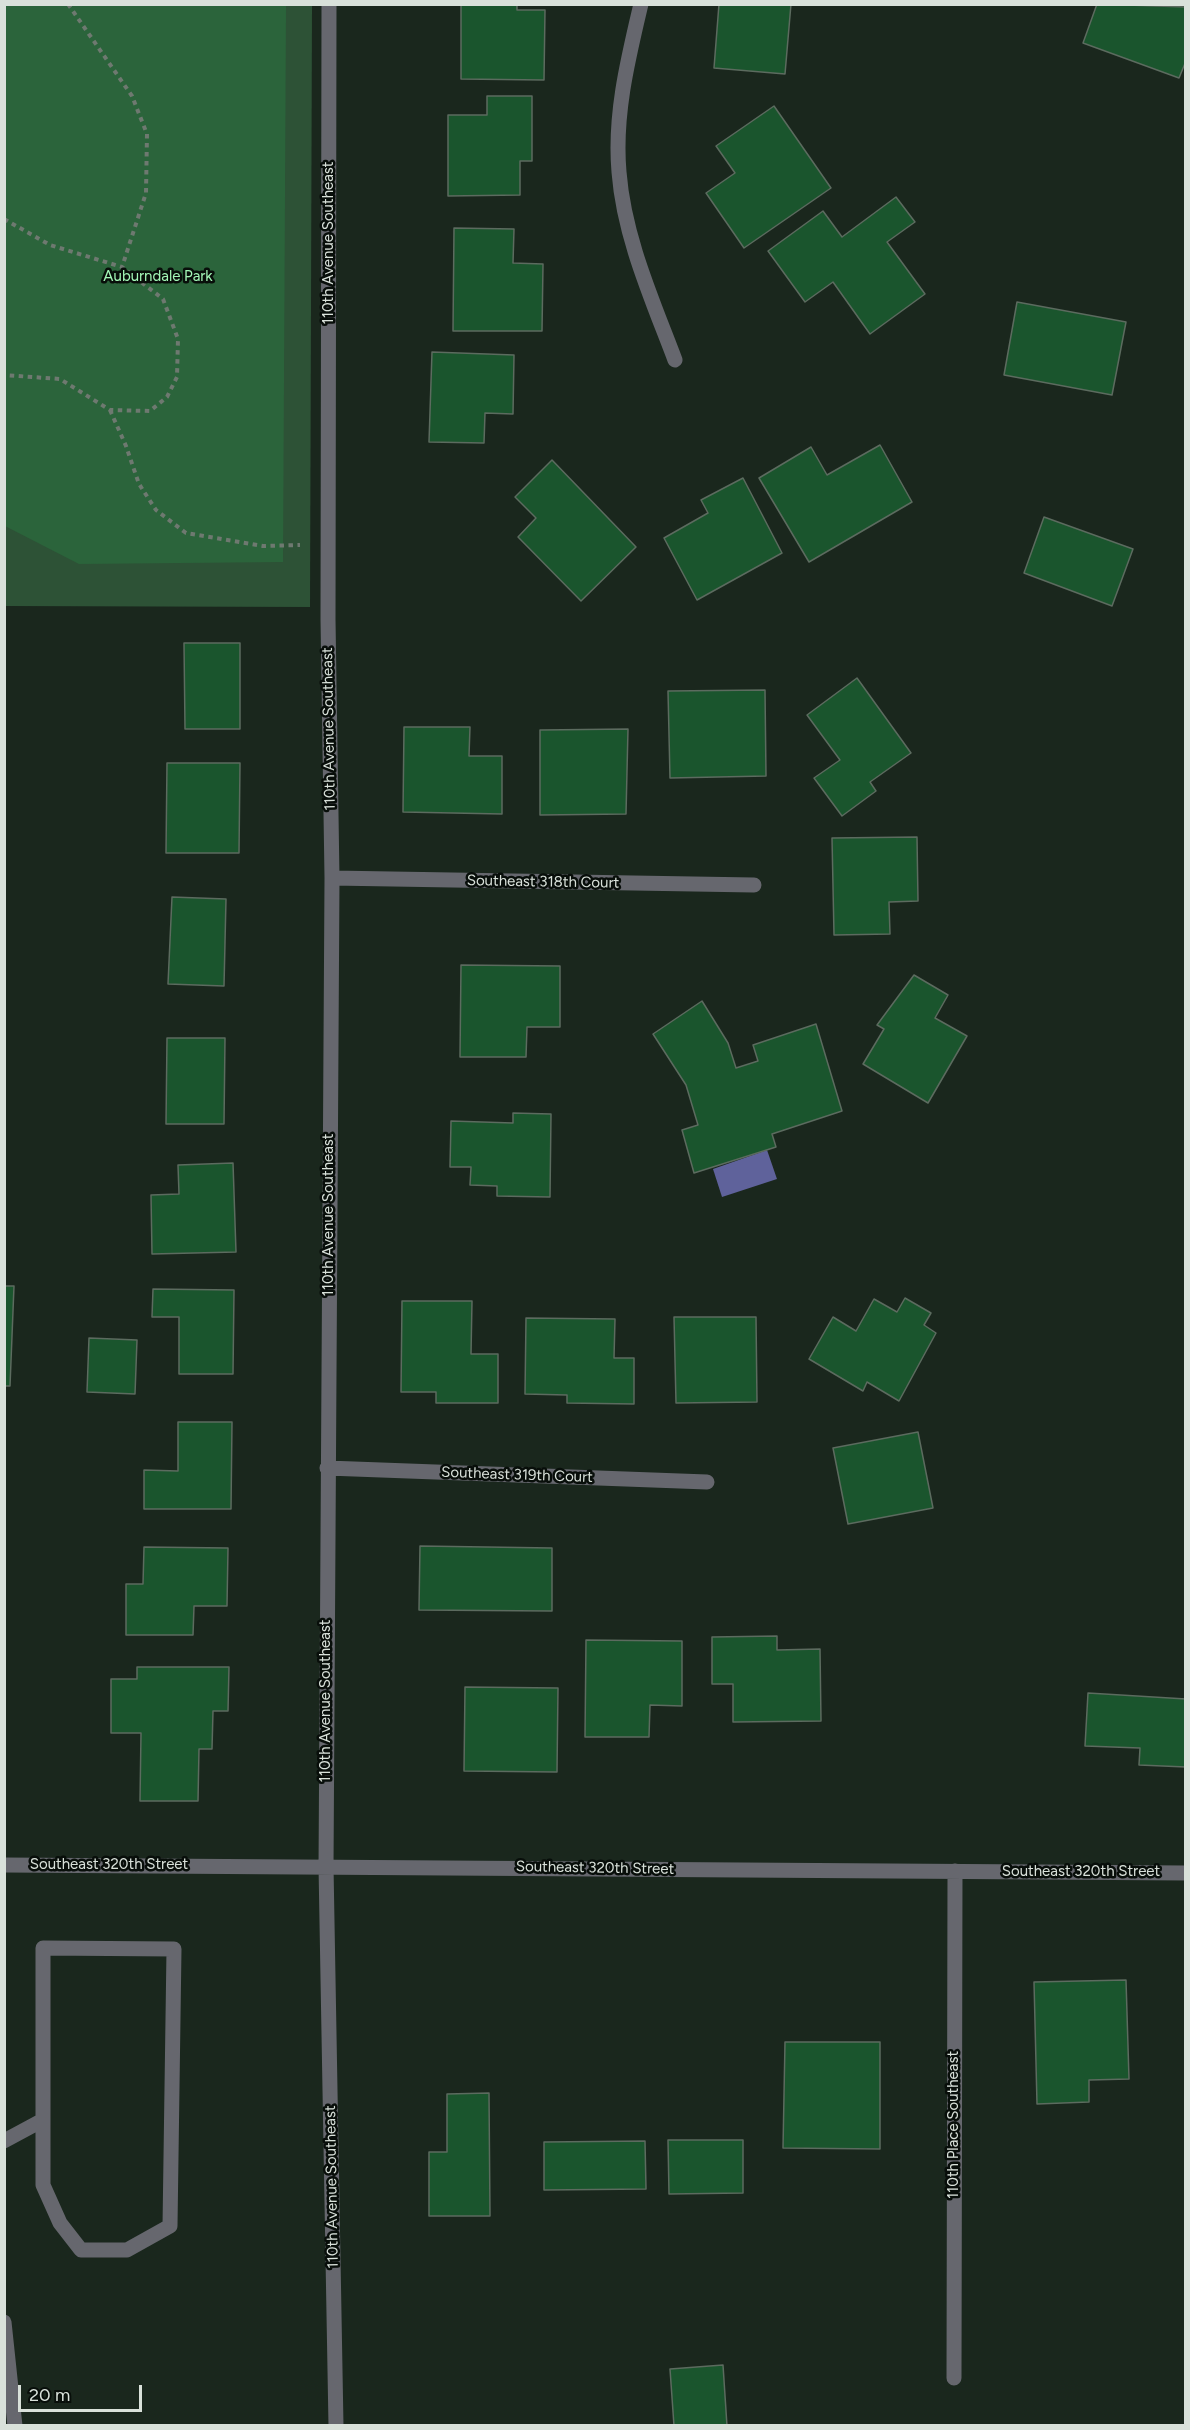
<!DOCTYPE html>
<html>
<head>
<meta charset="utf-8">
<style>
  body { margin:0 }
  #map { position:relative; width:1190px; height:2430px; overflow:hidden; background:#1a271d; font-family:Figtree,sans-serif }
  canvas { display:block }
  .frame { position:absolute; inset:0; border:6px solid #d9e1da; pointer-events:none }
  .scale { position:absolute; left:18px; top:2385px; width:124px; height:27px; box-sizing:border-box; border:3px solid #d9e1da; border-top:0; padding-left:8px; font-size:18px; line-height:21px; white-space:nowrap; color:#d9e1da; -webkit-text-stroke:4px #080e0a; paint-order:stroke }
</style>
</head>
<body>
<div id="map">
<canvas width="1190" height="2430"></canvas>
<div class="frame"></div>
<div class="scale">20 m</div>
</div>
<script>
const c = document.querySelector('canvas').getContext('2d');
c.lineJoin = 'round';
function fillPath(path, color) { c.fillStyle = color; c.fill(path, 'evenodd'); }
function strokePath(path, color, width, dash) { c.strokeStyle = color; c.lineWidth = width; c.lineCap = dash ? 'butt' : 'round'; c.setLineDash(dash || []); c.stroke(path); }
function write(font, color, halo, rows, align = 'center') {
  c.font = font + ' Figtree,sans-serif'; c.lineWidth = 5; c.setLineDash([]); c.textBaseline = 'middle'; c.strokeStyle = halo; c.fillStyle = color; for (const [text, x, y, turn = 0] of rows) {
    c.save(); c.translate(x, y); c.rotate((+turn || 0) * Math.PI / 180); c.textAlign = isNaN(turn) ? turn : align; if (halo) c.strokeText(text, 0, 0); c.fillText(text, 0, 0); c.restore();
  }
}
fillPath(new Path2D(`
  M5,5H312L310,607L5,606Z`), '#2d5236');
fillPath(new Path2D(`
  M4,5H286L283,562L79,564L5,526Z`), '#2b643b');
fillPath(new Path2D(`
  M767,1150L777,1179L722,1197L713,1169Z`), '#5f629b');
const building = new Path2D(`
  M461,4H517V10H545L544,80L461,79Z
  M719,4H791L785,74L714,68Z
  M1097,4L1186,7V61L1179,78L1083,43Z
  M487,96H532V161H520V195L448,196V115H487Z
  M774,106L831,188L744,248L706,193L735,173L716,146Z
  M896,197L915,222L887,242L925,294L870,334L833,282L805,302L768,251L823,211L842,237Z
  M454,228L514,229L513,263L543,264L542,331H453Z
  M1017,302L1126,322L1112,395L1004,375Z
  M432,352L514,355L513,414L485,413L484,443L429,442Z
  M880,445L912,502L809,562L759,478L811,447L827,475Z
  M552,460L636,547L581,601L518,537L536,518L515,497Z
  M743,478L782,553L697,600L664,538L708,513L701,500Z
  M1044,517L1133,549L1112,606L1024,573Z
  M184,643H240V729H185Z
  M857,678L911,753L870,782L876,791L842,816L814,778L840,760L807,715Z
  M765,690L766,776L670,778L668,691Z
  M404,727H470L469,756H502V814L403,812Z
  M628,729L626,814L540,815V730Z
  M167,763H240L239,853H166Z
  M917,837L918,901L889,902L890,934L834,935L832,838Z
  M172,897L226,899L224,986L168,984Z
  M461,965L560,966V1027H527L526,1057H460Z
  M914,975L948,995L935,1018L967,1036L928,1103L863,1064L884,1029L877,1025Z
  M702,1001L728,1043L736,1068L758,1061L753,1045L816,1024L842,1111L772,1134L776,1147L694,1173L682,1130L698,1125L686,1085L653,1034Z
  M167,1038H225L224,1124H166Z
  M513,1113L551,1114L550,1197L497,1196V1186L470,1185L471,1167H450L451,1121L513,1123Z
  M233,1163L236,1252L152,1254L151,1195L179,1194L178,1165Z
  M4,1286H14L10,1386H4Z
  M153,1289L234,1290L233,1374H179V1317H152Z
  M905,1298L931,1313L924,1325L936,1333L899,1401L867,1382L863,1391L809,1359L833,1317L856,1331L874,1299L897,1312Z
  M402,1301H472L471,1354H498V1403H436V1392H401Z
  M674,1317H756L757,1402L676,1403Z
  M526,1318L615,1319L614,1358H634V1404L567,1403V1395L525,1394Z
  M89,1338L137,1340L135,1394L87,1392Z
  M178,1422H232L231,1509H144V1470L178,1471Z
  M918,1432L933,1508L848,1524L833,1448Z
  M420,1546L552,1548V1611L419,1610Z
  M144,1547L228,1548L227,1606H194L193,1635H126V1584H143Z
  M777,1636V1650L820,1649L821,1721L733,1722V1684H712V1637Z
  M586,1640L682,1641V1706L650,1705L649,1737H585Z
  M137,1667H229L228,1711H213L212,1749H199L198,1801H140L141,1733H111V1679H137Z
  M465,1687L558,1688L557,1772L464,1771Z
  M1088,1693L1186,1699V1767L1139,1765L1140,1748L1085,1746Z
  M1126,1980L1129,2079L1089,2080V2102L1037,2104L1034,1982Z
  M785,2042H880V2149L783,2148Z
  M489,2093L490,2216H429V2152H447V2094Z
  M668,2140H743V2193L669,2194Z
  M645,2141L646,2189L544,2190V2142Z
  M723,2365L727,2426H674L670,2369Z`);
fillPath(building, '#1a552d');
strokePath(building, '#5c6b5f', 1.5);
strokePath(new Path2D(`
  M68,4L132,96L147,134L146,193L122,267
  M4,219L50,245L122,267L163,299L178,339L177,377L167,397L150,411L110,410L60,379L4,375
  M110,410L126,446L139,484L156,510L186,533L263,546L300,545`), '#6e7970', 4, [4.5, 4.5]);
strokePath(new Path2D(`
  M329,4L328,619L332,878L326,1866L336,2426
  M641,4C628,59 614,115 619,172C624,237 652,299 675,360
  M332,878L754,885
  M327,1468L707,1482
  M4,1865L1186,1873
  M43,1948L174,1949L170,2226L127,2250H81L60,2223L43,2185Z
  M4,2141L43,2120
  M4,2322L15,2426
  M954,2378L955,1871`), '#66676e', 15);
write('15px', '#d9e1da', '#080e0a', [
  ["110th Avenue Southeast",329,243,-90],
  ["110th Avenue Southeast",329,729,-91],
  ["Southeast 318th Court",543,882,1],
  ["110th Avenue Southeast",329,1215,-90],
  ["Southeast 319th Court",517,1475,2],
  ["110th Avenue Southeast",326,1701,-90],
  ["Southeast 320th Street",109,1865],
  ["Southeast 320th Street",595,1868,1],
  ["Southeast 320th Street",1081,1872],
  ["110th Place Southeast",954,2125,-90],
  ["110th Avenue Southeast",332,2187,-91]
]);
write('15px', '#a3f7b7', '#080e0a', [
  ["Auburndale Park",158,277]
]);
</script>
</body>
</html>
